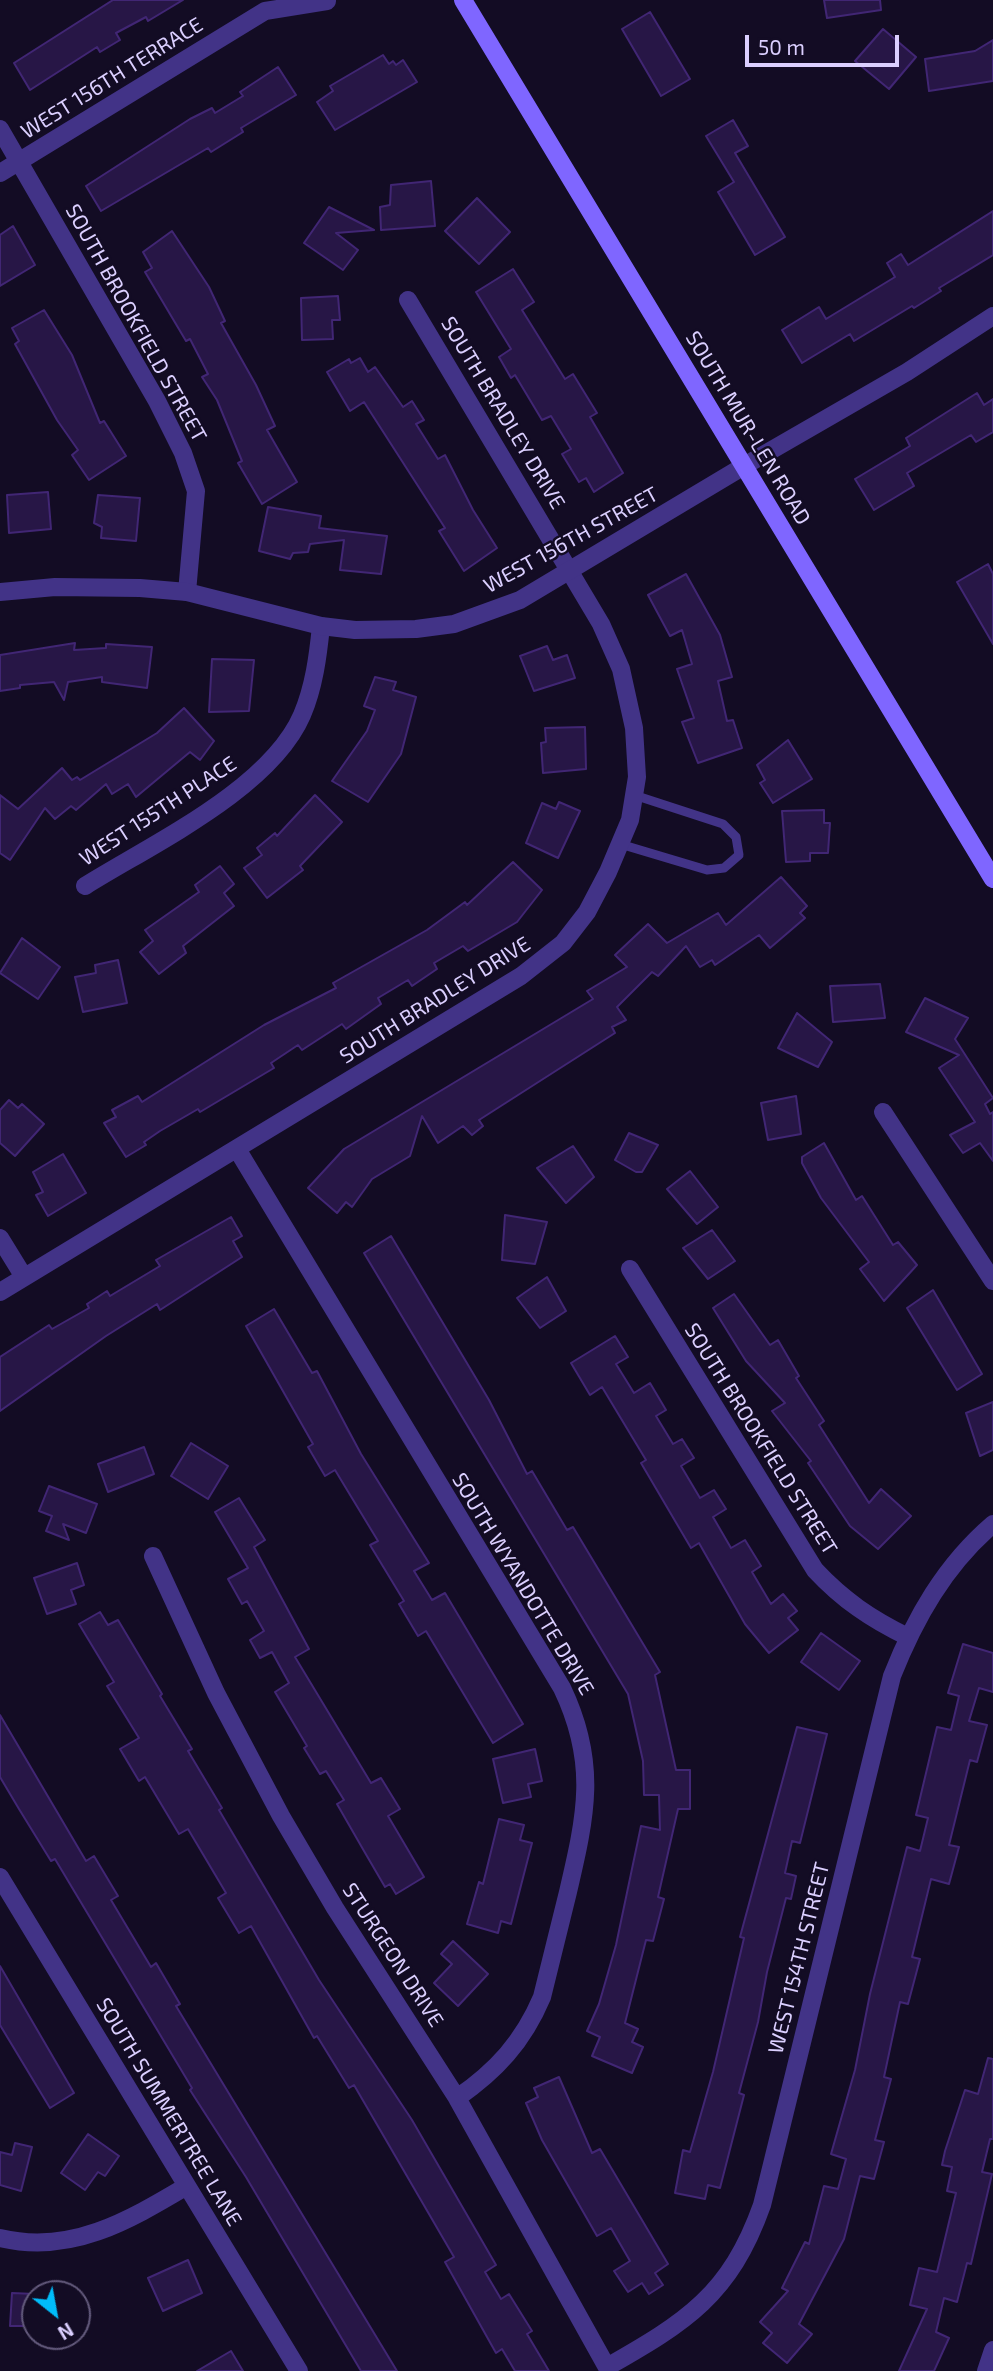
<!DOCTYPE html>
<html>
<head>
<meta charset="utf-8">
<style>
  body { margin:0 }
  #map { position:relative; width:993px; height:2371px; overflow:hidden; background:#130c24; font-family:"Exo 2",sans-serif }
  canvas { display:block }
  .north { position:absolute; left:21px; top:2280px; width:70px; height:70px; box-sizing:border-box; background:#130c24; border:2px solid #635a7c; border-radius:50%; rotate:149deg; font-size:19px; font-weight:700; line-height:28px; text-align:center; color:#dbcfff }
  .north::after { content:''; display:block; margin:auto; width:24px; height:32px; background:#00bdfa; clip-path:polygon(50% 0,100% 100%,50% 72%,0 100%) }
  .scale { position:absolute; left:745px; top:35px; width:154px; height:32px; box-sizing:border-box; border:4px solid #dbcfff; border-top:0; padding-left:9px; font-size:21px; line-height:24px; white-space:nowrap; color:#dbcfff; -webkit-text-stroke:5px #130c24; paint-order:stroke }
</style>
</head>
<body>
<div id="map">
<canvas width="993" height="2371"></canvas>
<div class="north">N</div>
<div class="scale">50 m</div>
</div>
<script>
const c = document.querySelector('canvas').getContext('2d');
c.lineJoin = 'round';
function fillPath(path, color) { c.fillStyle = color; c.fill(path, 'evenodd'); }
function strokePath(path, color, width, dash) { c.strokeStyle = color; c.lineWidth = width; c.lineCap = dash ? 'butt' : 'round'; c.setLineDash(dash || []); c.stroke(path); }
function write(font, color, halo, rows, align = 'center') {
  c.font = font + ' "Exo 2",sans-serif'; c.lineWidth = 5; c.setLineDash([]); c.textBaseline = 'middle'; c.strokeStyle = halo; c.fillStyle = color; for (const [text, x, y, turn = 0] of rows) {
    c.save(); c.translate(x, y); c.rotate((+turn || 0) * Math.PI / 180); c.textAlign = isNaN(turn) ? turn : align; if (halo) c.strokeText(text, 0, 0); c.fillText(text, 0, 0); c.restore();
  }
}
const building = new Path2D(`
  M113,0H183L148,21L146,17L116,33L120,40L100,52L97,47L30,90L14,63Z
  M824,0H880L881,10L827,18Z
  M650,12L690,79L661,96L622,29Z
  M883,29L916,57L889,89L855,61Z
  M993,40V81L929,91L925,59L975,51Z
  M383,55L389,64L393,61L396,65L403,60L417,82L335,130L317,102L333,91L330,86Z
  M278,67L296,95L241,128L243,132L211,152L208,148L101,211L86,186L190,119L212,108L215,113L243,96L240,92Z
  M733,120L748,146L735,153L785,237L755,255L718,192L734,182L706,136Z
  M431,181L435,226L381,230L380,207L390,205L391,185Z
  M477,198L510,232L479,264L445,231Z
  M329,207L374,230L336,233L358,250L343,270L304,243Z
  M993,211V255L939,288L941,291L914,308L912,306L854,341L850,334L802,363L782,330L819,307L826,319L895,277L887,263L901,254L908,265Z
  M13,226L35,265L0,286V235Z
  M172,231L209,287L225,321L221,323L256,385L275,426L267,430L297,482L262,504L238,463L242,461L217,400L202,377L208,374L190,339L186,341L145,272L152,268L143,252Z
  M513,269L534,302L522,310L565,379L573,374L597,413L590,417L623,473L594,492L586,478L579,482L562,454L571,449L551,416L542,420L515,375L511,378L499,357L511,349L476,292Z
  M338,296L340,320H332L333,339L302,340L301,298Z
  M44,310L72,355L100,423L104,421L126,456L89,480L72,455L78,450L57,420L15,344L19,341L12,328Z
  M360,358L368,372L375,367L403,407L412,401L424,420L416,424L438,459L445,455L473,510L497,548L464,571L439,531L445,528L364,402L350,411L327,372L349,359L351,363Z
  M977,393L984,405L993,399V432L976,442L971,435L907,473L914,486L874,510L855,479L910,446L906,438Z
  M48,492L51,529L9,533L7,495Z
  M98,495L140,498L136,541L101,538L102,527L94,523Z
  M268,507L321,516L319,528L387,536L381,574L340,570L344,540L310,544L308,552L293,553L290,559L259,551Z
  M988,564L993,574V644L957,582Z
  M686,574L720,635L732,677L718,681L727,721L733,720L742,748L698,763L682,722L694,718L677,669L692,664L682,630L670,636L648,595Z
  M75,643L74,650L106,648V644L152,647L147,688L102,682V677L68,682L64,700L54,682L20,685V688L0,691V655Z
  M547,646L553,660L567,655L575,678L534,691L520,656Z
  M212,659L254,660L249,711L209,712Z
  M375,677L396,682L393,690L416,697L401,754L368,802L332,781L367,731L375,710L364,706Z
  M184,708L214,741L200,760L190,752L136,797L128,784L112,794L106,784L76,810L71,806L55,819L45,808L10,860L0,853V795L18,809L62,768L72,780L77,777L80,780L157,733Z
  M585,727L586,769L543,773L541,743L546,742L545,728Z
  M788,740L812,779L773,803L760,783L765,780L757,765Z
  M315,795L342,822L300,866L303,870L267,898L244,868L262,855L257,848L275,833L277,836Z
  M559,802L580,811L558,858L526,843L542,803L556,809Z
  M824,810V823H830L828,853H810V861L786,862L782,811Z
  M513,862L542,890L517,922L468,951L463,946L434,963L437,969L412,986L408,980L378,998L381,1004L346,1029L342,1024L302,1050L298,1045L271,1063L274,1068L200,1112L198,1109L160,1131L144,1142L146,1145L126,1157L104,1123L116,1117L112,1110L138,1096L142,1102L264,1025L336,988L333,983L427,930L465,902L467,905Z
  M220,866L234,884L224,893L234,906L183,946L186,953L159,974L140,952L153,941L145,930L199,892L195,885Z
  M781,877L807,906L800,913L805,918L770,948L759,935L715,965L712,960L700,967L686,946L658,976L652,972L617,1007L626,1020L612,1027L615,1033L479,1120L483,1126L472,1135L463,1126L438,1143L422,1116L410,1156L372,1179L352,1207L346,1202L337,1213L308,1188L344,1149L593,999L587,991L627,967L615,955L648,924L667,943L718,913L726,925Z
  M22,938L60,967L38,999L0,973Z
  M118,960L127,1003L83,1012L75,977L96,973L95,965Z
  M880,984L885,1018L833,1022L830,986Z
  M925,998L968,1018L955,1039L993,1098L985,1104L990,1114L993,1112V1161L980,1143L963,1153L950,1135L975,1122L939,1068L959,1055L906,1032Z
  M797,1013L832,1042L818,1067L778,1048Z
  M796,1096L801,1134L768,1140L761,1103Z
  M9,1100L18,1108L22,1104L44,1124L15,1156L0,1143V1110Z
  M629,1133L658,1145L642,1172H636L615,1160Z
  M824,1143L856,1200L862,1196L893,1245L898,1242L917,1265L884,1301L860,1269L869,1262L821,1198L802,1163V1157Z
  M573,1146L594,1177L566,1203L537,1168Z
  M63,1154L86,1193L48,1216L36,1195L43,1192L33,1172Z
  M690,1171L718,1207L697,1224L667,1189Z
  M505,1215L547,1222L535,1264L502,1260Z
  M231,1217L242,1236L233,1241L242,1257L160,1310L157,1304L106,1336L0,1411V1357L49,1325L52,1329L89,1308L87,1304L107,1291L110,1296L160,1266L156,1260Z
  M712,1230L735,1261L708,1279L683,1248Z
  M391,1236L489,1400L527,1474L532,1471L567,1530L573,1527L660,1672L655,1675L676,1770H690V1809H678L658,1897L664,1899L653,1941L646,1940L625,2023L638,2029L632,2042L643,2047L632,2073L592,2056L600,2037L587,2031L599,2004L616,1945L641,1826L660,1830L659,1795H644L643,1761L628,1694L364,1253Z
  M547,1277L566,1311L540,1328L517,1298Z
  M933,1290L982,1374L957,1390L907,1308Z
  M734,1294L770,1345L778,1340L799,1376L796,1378L824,1421L819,1425L869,1503L881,1489L911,1516L878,1549L850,1526L808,1463L811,1461L772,1411L785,1403L746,1361L713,1308Z
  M274,1309L312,1373L317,1371L361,1454L429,1563L414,1571L432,1600L445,1593L523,1724L493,1743L426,1631L418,1636L399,1604L404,1601L370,1545L378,1541L335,1470L325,1476L308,1447L313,1444L246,1326Z
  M615,1336L628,1357L616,1364L634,1393L650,1383L666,1410L656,1416L673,1444L682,1439L694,1458L681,1466L700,1498L714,1490L726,1509L713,1517L731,1548L745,1540L761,1566L752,1572L771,1604L783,1594L797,1611L788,1618L798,1630L769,1653L745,1624L699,1543L691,1548L641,1463L646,1460L602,1387L590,1395L571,1363Z
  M993,1402V1450L980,1456L966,1413Z
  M191,1443L228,1466L208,1499L171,1476Z
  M144,1447L154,1474L108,1492L98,1464Z
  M49,1486L97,1504L86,1533L63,1524L69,1540L46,1531L52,1516L39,1511Z
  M239,1498L265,1540L254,1547L309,1649L295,1657L371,1783L381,1778L400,1809L388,1816L424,1877L396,1894L390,1884L385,1887L364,1851L337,1804L344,1800L326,1771L320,1774L304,1748L307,1746L275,1692L289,1683L272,1652L260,1658L250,1640L264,1631L247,1601L242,1604L228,1579L248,1568L215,1512Z
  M77,1563L84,1585L71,1590L76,1604L47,1614L34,1578Z
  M100,1612L108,1625L118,1620L162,1694L160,1696L192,1749L188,1751L222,1808L219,1810L319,1980L412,2120L496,2265L485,2272L501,2299L509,2294L532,2331L527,2334L549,2371H515L502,2349L496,2353L445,2262L454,2257L354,2085L349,2088L317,2036L314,2038L251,1926L239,1933L218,1898L226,1893L188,1829L179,1834L145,1777L139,1781L120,1749L139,1738L107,1686L114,1682L79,1624Z
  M821,1633L860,1661L839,1690L801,1662Z
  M963,1644L993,1653V1692L979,1688L969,1721L987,1725L977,1762L970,1760L949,1845L959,1847L949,1884L931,1879L912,1957L920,1959L908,2004L900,2002L884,2077L891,2079L875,2140L884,2142L874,2179L860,2176L844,2239L799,2324L812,2334L787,2363L763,2343L772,2333L760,2322L788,2291L782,2288L805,2242L809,2244L824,2186L838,2189L846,2159L831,2154L855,2070L870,1994L907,1847L920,1851L928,1818L916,1815L937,1727L951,1730L959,1696L948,1693Z
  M0,1715L86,1861L94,1856L118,1896L111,1900L151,1967L156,1963L180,2004L176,2006L397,2371H361L246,2177L190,2090L192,2088L55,1859L51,1861L19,1809L0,1777Z
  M797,1727L827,1734L800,1843L792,1841L785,1873L796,1876L791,1899L786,1898L767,1972L758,2022L739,2093L744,2095L720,2188L708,2185L705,2199L675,2193L683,2150L690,2152L713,2072L744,1938L740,1937Z
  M535,1749L542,1781L528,1784L531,1797L503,1803L493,1759Z
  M499,1819L524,1825L520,1840L532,1843L511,1924L501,1921L498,1933L467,1924L479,1882L483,1884Z
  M453,1941L488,1974L458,2006L434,1983L452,1964L441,1954Z
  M0,1966L74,2093L50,2108L0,2025Z
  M988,2058L993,2059V2139H990L982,2172L992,2174L971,2264L967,2263L957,2302L944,2298L936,2332L949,2338L934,2371H899L927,2309L910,2305L919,2268L937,2272L956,2193L947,2191L952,2167L942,2165L945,2151L965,2090L978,2094Z
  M559,2077L592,2153L600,2149L668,2264L655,2273L663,2285L649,2294L642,2283L628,2292L614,2271L630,2261L611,2228L597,2236L542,2140L526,2103L538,2097L534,2088Z
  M88,2134L119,2156L105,2176L98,2172L85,2190L61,2173Z
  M15,2143L32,2147L21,2191L0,2185V2152L12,2155Z
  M188,2260L202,2293L163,2311L148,2278Z
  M12,2293L35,2294V2326H10Z
  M231,2351L243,2371H197Z`);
fillPath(building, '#271646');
strokePath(building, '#412674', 2);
strokePath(new Path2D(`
  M620,844L707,870L724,868L739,855L736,837L723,824L634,795`), '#423387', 9);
strokePath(new Path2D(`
  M0,129L157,401L183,453L196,491L187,592
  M0,173L265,11L327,1
  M744,466L907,372L993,316
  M85,886C152,844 270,789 302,715C314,687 318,656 321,626
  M883,1112L993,1281
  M237,1149L562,1688C598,1763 586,1815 568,1892C559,1927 551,1962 542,1997C523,2042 496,2071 457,2098
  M0,1238L24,1277
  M630,1269L815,1570C843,1600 871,1619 908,1637
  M0,1292L521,976L563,943L587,912L608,872L630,820L637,777L634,728L621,669L601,624L408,300
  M153,1556L216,1693L281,1816L335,1908L457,2098L609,2371
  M0,1877L299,2371
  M0,2238C71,2255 128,2221 187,2186
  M607,2367C686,2322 730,2295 762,2205L892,1676C915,1618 945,1565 993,1524
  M986,2371L993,2350`), '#423387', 18);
strokePath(new Path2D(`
  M0,592L55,587L140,588L187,592L321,626L355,630L416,629L454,624L520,600L744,466`), '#423387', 18);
strokePath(new Path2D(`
  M463,0L993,879`), '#7f66ff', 18);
write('21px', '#dbcfff', '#130c24', [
  ["WEST 156TH TERRACE",112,78,-32],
  ["SOUTH BROOKFIELD STREET",136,323,61],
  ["SOUTH BRADLEY DRIVE",503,413,59],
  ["SOUTH MUR-LEN ROAD",748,428,59],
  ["WEST 156TH STREET",571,540,-29],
  ["WEST 155TH PLACE",158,811,-33],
  ["SOUTH BRADLEY DRIVE",435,1000,-32],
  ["SOUTH BROOKFIELD STREET",761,1439,58],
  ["SOUTH WYANDOTTE DRIVE",523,1584,59],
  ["STURGEON DRIVE",393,1955,57],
  ["WEST 154TH STREET",799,1958,-76],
  ["SOUTH SUMMERTREE LANE",169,2112,59]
]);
</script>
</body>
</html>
